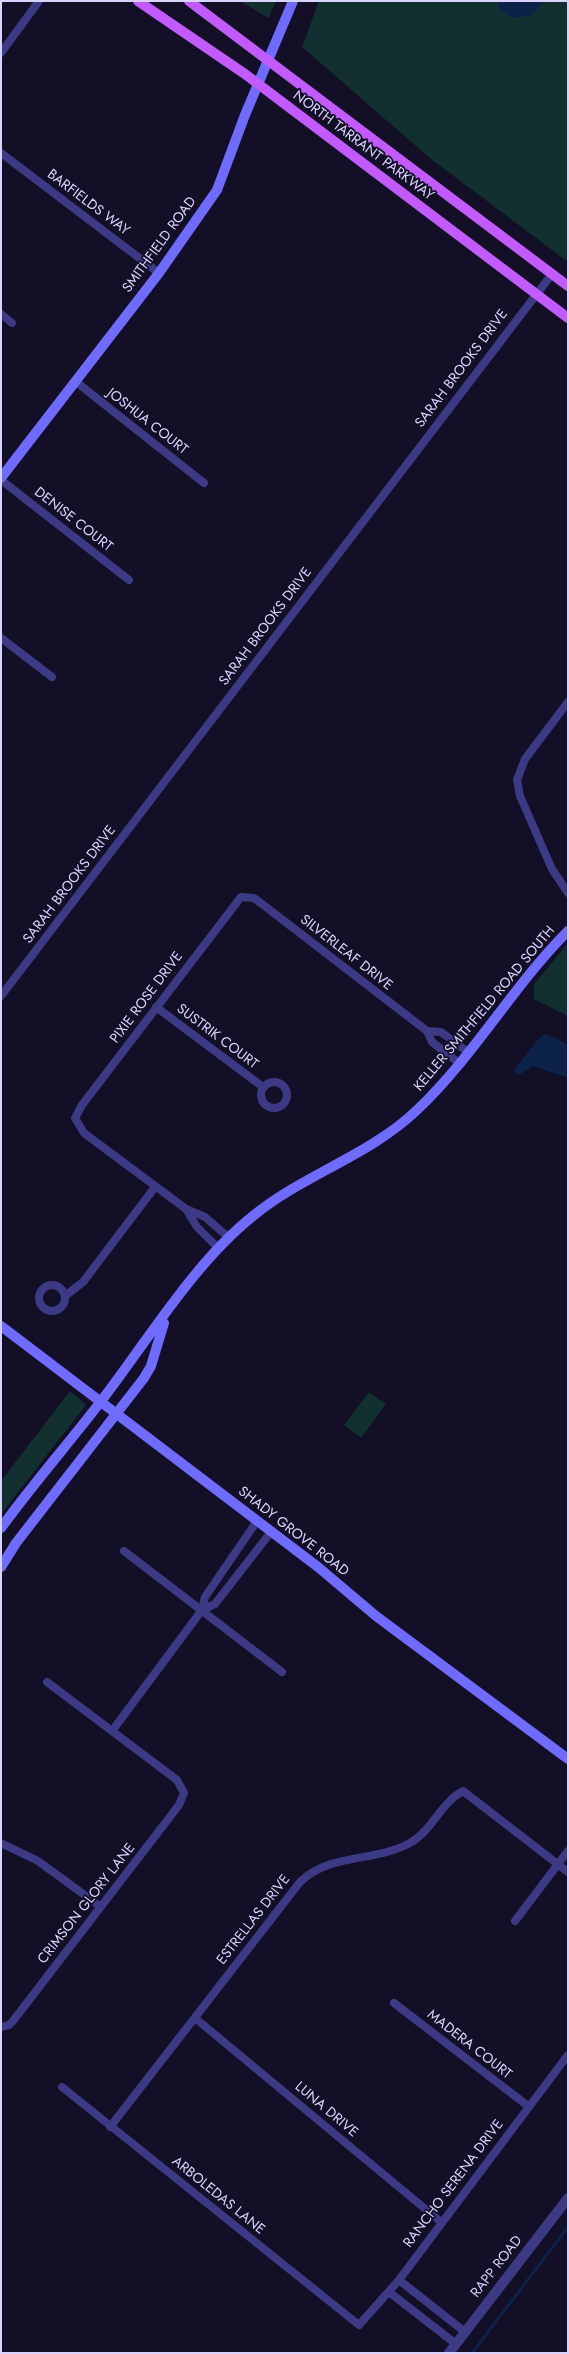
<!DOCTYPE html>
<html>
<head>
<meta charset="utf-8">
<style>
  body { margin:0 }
  #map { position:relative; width:569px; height:2354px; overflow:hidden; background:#130f26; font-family:Jost,sans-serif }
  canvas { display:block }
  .frame { position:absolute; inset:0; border:2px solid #d9d4ff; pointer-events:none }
</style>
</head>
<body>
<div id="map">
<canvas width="569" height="2354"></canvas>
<div class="frame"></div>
</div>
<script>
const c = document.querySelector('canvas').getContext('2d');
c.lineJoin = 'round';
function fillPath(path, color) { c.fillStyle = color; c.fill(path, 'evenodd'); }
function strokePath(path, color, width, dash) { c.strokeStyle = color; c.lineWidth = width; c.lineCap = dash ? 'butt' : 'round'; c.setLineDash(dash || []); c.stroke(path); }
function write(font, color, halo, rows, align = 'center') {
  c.font = font + ' Jost,sans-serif'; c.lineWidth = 3.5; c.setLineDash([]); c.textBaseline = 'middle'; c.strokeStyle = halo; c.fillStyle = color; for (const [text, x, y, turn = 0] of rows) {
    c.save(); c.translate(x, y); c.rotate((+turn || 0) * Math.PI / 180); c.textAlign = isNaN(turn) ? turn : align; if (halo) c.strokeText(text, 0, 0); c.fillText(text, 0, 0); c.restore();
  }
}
fillPath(new Path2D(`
  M240,1H276L268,18Z
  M319,1H568V262L431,159L302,47Z
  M568,943V1019L566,1015L534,999V984Z
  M70,1391L86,1405L1,1514V1481Z
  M369,1392L386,1404L361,1438L344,1425Z`), '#12302f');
fillPath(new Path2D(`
  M544,1034L556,1038L568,1045V1078L533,1066L519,1075L515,1073L514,1070C525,1058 532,1045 544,1034Z`), '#0c2248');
strokePath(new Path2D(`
  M472,2353L568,2227`), '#0c2248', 3);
strokePath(new Path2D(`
  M507,1V4L515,9L528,7L534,1`), '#0c2248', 17);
strokePath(new Path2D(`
  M1,53L39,1
  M1,153L159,273
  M1,314L12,323
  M75,381L204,483
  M1,480L129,580
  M1,638L52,677
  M568,702L525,759L517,780L520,796L552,869L568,893
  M1,996L552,274
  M156,1007L263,1087
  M427,1031L441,1032L468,1052
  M261 1095a13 13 0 1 1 26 0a13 13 0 1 1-26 0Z
  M186,1209L197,1227L218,1248
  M228,1237L205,1217L186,1209L84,1133L75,1118L82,1105L241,897L254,898L266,907L427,1031L432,1042L459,1063
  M39 1298a13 13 0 1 1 26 0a13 13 0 1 1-26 0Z
  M65,1296L83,1282L155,1187
  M124,1551L282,1672
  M202,1610L215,1604L271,1532
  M112,1731L202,1610L205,1597L257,1521
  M1,1843L38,1861L101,1907
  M515,1921L568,1851
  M394,2003L528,2106
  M195,2018L441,2222
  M1,2027L9,2025L13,2021L179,1805L184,1793L177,1780L47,1682
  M62,2087L359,2325L399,2280L568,2055
  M110,2127L300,1882C330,1853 373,1862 408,1844C432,1832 440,1803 463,1791L568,1872
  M399,2280L465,2332
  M389,2292L456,2344`), '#3d3a85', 8);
strokePath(new Path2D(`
  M449,2353L568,2198`), '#3d3a85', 10);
strokePath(new Path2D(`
  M1,478L159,273L217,190L245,115L293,1
  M1,1326L318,1567L376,1616L568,1759
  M1,1528C33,1484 69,1443 102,1400C148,1340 194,1263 253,1216C304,1174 369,1156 417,1110C474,1056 513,986 568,931
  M1,1567L16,1543L144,1378L151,1366L164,1323`), '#6f6bff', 10);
strokePath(new Path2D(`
  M138,1L245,74L568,318
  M189,1L568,286`), '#c25bff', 10);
write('14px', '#d9d4ff', '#130f26', [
  ["NORTH TARRANT PARKWAY",363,146,37],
  ["BARFIELDS WAY",88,203,37],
  ["SMITHFIELD ROAD",160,245,-54],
  ["SARAH BROOKS DRIVE",462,369,-53],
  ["JOSHUA COURT",147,422,38],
  ["DENISE COURT",73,520,38],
  ["SARAH BROOKS DRIVE",266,627,-53],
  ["SARAH BROOKS DRIVE",70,885,-53],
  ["SILVERLEAF DRIVE",346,953,38],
  ["PIXIE ROSE DRIVE",147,998,-53],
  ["KELLER SMITHFIELD ROAD SOUTH",485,1009,-50],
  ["SUSTRIK COURT",217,1037,37],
  ["SHADY GROVE ROAD",293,1532,38],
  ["CRIMSON GLORY LANE",87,1904,-52],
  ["ESTRELLAS DRIVE",254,1920,-52],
  ["MADERA COURT",469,2045,38],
  ["LUNA DRIVE",326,2110,40],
  ["RANCHO SERENA DRIVE",454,2184,-53],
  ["ARBOLEDAS LANE",218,2196,39],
  ["RAPP ROAD",497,2267,-52]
]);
</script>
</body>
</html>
